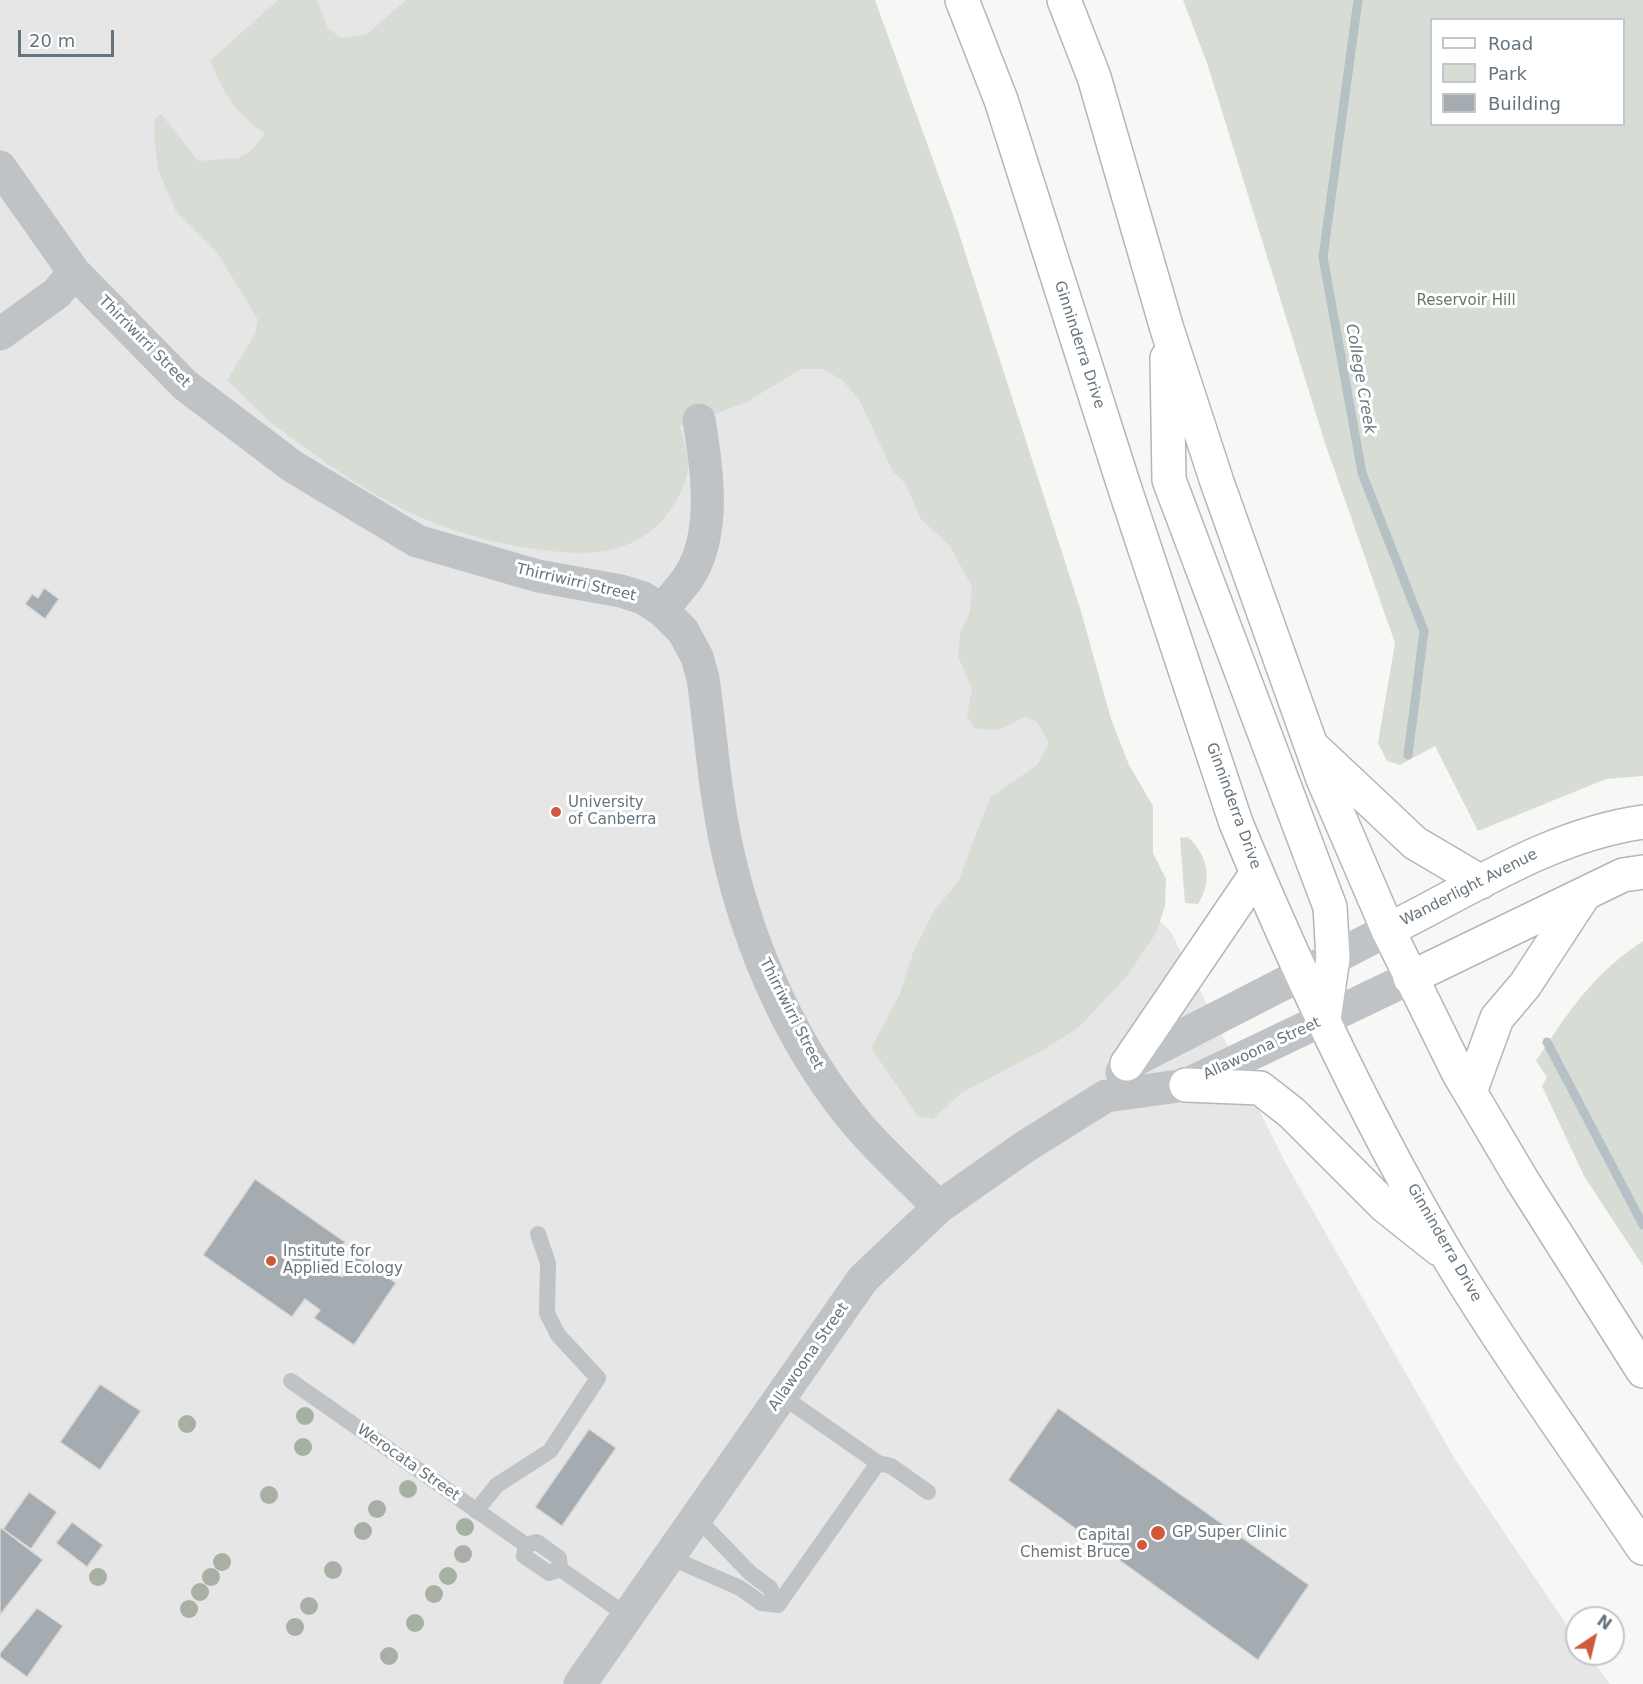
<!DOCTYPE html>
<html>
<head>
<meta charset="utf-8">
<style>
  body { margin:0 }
  #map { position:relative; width:1643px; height:1684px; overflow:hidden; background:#f7f7f5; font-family:"DejaVu Sans",sans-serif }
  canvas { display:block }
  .legend { position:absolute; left:1430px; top:18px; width:195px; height:108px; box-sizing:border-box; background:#fff; border:2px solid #c2c7cb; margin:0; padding:8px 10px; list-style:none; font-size:18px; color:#66747d }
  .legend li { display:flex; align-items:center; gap:12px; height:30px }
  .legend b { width:30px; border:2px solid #c2c7cb }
  .north { position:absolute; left:1565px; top:1606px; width:60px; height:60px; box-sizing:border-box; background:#fff; border:2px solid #c2c7cb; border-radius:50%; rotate:35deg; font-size:16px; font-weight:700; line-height:24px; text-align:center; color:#66747d }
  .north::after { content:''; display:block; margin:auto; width:21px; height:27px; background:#d1593b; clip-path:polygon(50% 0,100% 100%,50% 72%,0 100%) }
  .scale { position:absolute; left:18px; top:30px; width:96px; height:27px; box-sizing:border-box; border:3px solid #66747d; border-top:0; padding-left:8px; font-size:18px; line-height:21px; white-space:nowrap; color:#66747d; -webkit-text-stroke:4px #fff; paint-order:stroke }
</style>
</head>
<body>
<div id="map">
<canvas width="1643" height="1684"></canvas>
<ul class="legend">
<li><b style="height:8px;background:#fff"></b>Road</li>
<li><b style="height:16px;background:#d7dcd5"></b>Park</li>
<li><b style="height:16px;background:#a5acb1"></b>Building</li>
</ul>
<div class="north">N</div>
<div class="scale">20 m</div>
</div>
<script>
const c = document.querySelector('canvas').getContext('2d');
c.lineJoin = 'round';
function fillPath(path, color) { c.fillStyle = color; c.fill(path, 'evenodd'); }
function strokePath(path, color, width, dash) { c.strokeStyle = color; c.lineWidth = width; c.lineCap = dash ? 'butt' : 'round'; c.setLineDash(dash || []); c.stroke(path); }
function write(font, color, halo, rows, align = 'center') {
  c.font = font + ' "DejaVu Sans",sans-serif'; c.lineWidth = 6; c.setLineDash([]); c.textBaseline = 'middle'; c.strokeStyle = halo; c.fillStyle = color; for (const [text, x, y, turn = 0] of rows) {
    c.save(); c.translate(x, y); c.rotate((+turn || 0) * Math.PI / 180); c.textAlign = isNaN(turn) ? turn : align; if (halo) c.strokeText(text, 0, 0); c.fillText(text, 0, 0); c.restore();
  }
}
fillPath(new Path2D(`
  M0,0H854L1123,885L1171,932L1286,1164L1456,1461L1577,1640V1654H1587L1610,1684H0Z`), '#e5e6e5');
fillPath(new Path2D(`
  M278,0H317L328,28L341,38L366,35L406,0H875L953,215L1080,608L1111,719L1129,765L1153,806V853L1166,879L1165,906L1156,933L1127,976L1079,1027L1045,1049L961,1093L933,1119L918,1116L871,1048L900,994L913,953L934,911L958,882L990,798L1037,765L1049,743L1037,722L1025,717L998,730L974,728L967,715L972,689L958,656L960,633L970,612L972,587L950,546L921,519L905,483L893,472L859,399L842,380L823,369H801L745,403L680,426C683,439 688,453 688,466C687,487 669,517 653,529C621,556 581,555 541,550C452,538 385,507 313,453C296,441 278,429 263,415C250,403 239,391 227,380L255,334L258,320L217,252L175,210L158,169L154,135L155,119L161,114L198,161L239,158L252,150L265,133C237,115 221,91 211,60Z
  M1183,0H1643V776L1606,779L1478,831L1435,746L1400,765L1387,761L1378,743L1395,643L1325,443L1207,63ZM1432,20H1624V124H1432Z
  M1188,837C1208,856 1213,880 1198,904L1185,903L1180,838Z
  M1643,941V1266L1584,1176L1542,1086L1547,1077L1536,1061C1568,1012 1593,974 1643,941Z`), '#d7dcd5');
strokePath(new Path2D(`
  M1358,0L1323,257L1362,473L1424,631L1408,755
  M1547,1042L1643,1225`), '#b6c1c5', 9);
const building = new Path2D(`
  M44,588L59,599L45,619L25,604L32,594L38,598Z
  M255,1179L345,1242L327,1266L342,1277L357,1256L396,1283L354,1345L314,1318L320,1310L305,1299L292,1317L203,1255Z
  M100,1384L141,1411L100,1470L60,1442Z
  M1058,1408L1309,1585L1258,1660L1008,1480Z
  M589,1429L616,1448L562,1526L535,1507Z
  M29,1492L57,1512L31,1549L3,1529Z
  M72,1522L103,1545L87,1567L56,1543Z
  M1,1528L43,1560L0,1615V1530Z
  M37,1608L63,1626L27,1677L0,1657V1653Z`);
fillPath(building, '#a5acb1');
strokePath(building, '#d9d9d7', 1.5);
const secondary = new Path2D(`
  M1388,930C1471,889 1550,835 1643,822
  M1410,978L1623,875L1643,872`);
const primary = new Path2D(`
  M962,0L1001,100L1124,486L1236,823C1297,970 1367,1120 1449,1258C1509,1357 1578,1452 1643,1548
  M1064,0L1094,77L1167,329L1217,482L1323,779L1388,930L1458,1072L1522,1180L1643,1371
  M1167,358L1169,480L1330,907L1333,958L1324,1019
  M1316,750L1415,843L1481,882
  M1127,1064L1257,873
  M1186,1085L1260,1088L1292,1113L1385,1206L1439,1249
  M1470,1092L1497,1018L1525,985L1584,895`);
strokePath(secondary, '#b2b7bb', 36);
strokePath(primary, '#b3b7ba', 36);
strokePath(new Path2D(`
  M291,1381L526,1545
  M782,1396L878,1463L891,1466L928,1492
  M476,1511L497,1485L550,1451L598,1378L558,1335L547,1313L548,1263L538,1234
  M697,1518L750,1573L770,1588L778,1605
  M526,1545L524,1556L549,1573L560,1569
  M526,1545L537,1542L559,1558L560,1569
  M669,1557L740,1588L761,1603L778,1605
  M560,1569L628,1616
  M778,1605L878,1463`), '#bfc3c6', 16);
strokePath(new Path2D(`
  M0,167L74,272L185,385L292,466L417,541L538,576L621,591L643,598L662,610L683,631L697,657L703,678C711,736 715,796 728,853C750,950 794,1050 859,1126C883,1154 912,1180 939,1207
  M0,334L57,293L74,272
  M662,610C671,599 680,589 688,578C717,535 707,468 699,420
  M1122,1072L1127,1064L1388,930
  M580,1684L863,1279L939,1207L1026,1146L1106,1096L1186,1085L1410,978`), '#bfc3c6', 33);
strokePath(secondary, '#fff', 33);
strokePath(primary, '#fff', 33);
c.fillStyle = '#a8b0a5';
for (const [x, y] of [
  [305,1416],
  [187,1424],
  [303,1447],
  [408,1489],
  [269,1495],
  [377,1509],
  [465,1527],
  [363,1531],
  [463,1554],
  [222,1562],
  [333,1570],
  [448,1576],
  [98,1577],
  [211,1577],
  [200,1592],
  [434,1594],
  [309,1606],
  [189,1609],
  [415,1623],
  [295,1627],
  [389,1656]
]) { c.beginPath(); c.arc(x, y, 9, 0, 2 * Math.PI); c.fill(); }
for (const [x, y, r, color] of [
  [556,812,6,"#d1593b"],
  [271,1261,6,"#d1593b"],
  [1158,1533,8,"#d1593b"],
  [1142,1545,6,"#d1593b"]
]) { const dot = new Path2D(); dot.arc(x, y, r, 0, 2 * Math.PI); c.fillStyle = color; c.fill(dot); strokePath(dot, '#fff', 2); }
write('15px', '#677664', '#fff', [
  ["Reservoir Hill",1466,301]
]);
write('15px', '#66747d', '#fff', [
  ["Thirriwirri Street",144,342,45],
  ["Ginninderra Drive",1079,345,72],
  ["Thirriwirri Street",576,583,13],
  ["Ginninderra Drive",1233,806,70],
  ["Wanderlight Avenue",1469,888,-27],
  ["Thirriwirri Street",791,1014,63],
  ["Allawoona Street",1262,1049,-25],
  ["Ginninderra Drive",1444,1243,60],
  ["Allawoona Street",809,1357,-55],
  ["Werocata Street",408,1463,35]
]);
write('15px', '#66747d', '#fff', [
  ["University",568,803],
  ["of Canberra",568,820],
  ["Institute for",283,1252],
  ["Applied Ecology",283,1269],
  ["GP Super Clinic",1172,1533],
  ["Capital",1130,1536,"right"],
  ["Chemist Bruce",1130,1553,"right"]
], 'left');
write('italic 16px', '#66797f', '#fff', [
  ["College Creek",1360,379,80]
]);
</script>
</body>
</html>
